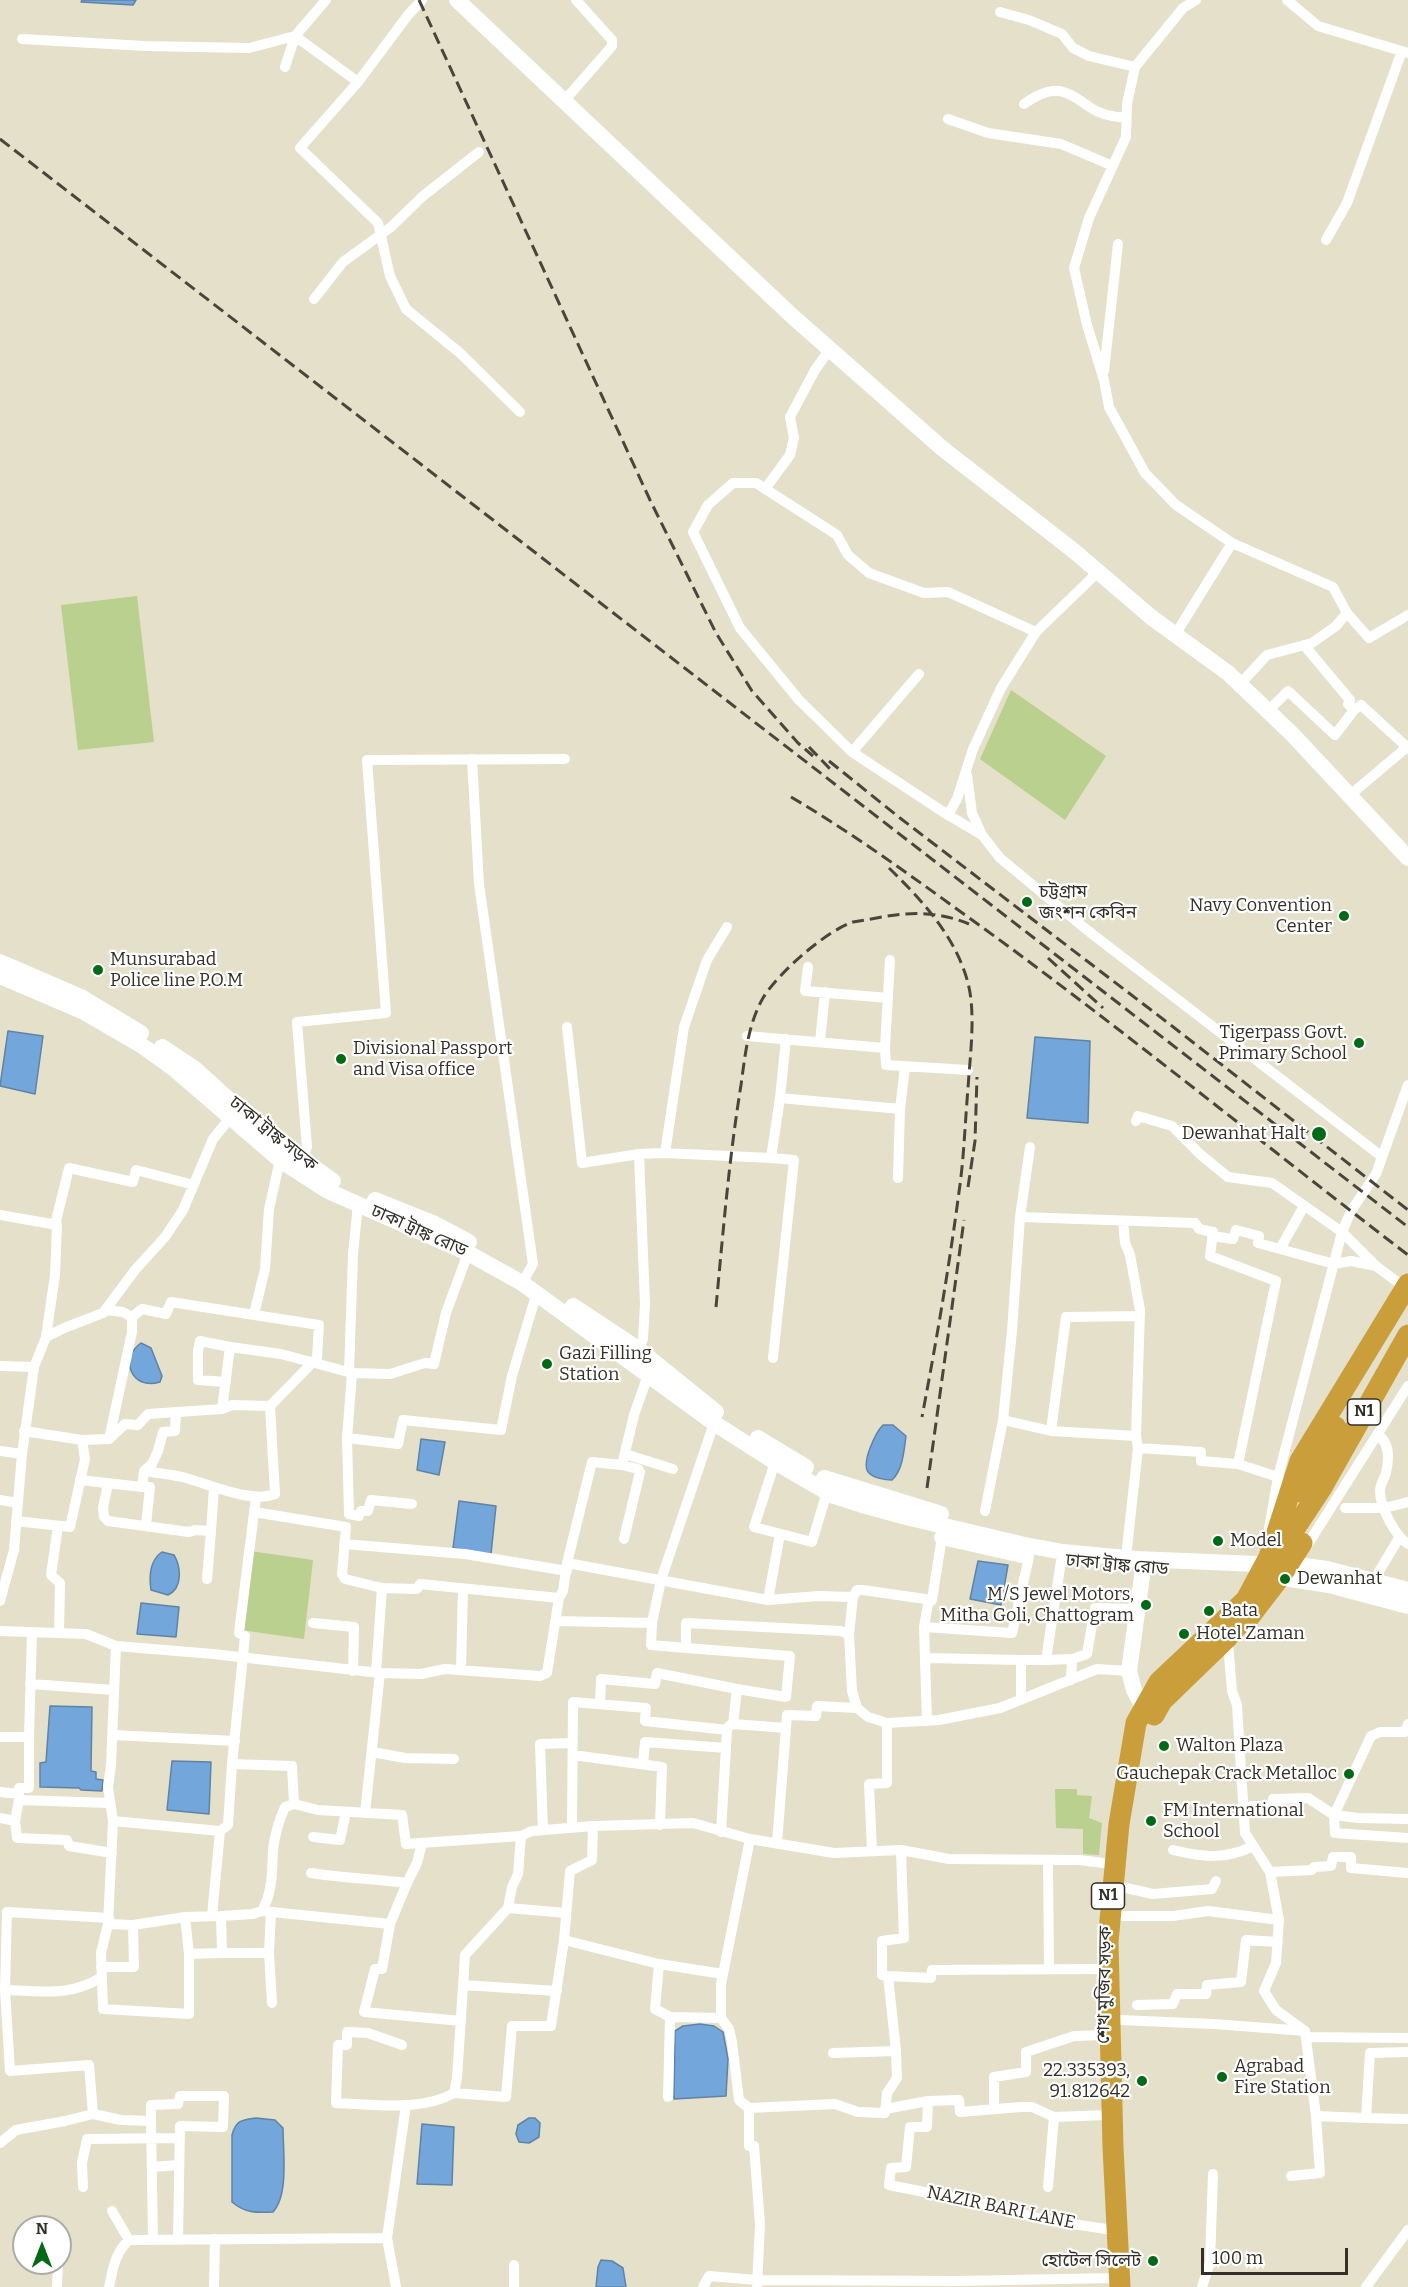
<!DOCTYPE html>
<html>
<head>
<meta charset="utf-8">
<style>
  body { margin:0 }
  #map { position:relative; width:1408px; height:2287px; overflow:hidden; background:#e4e0c9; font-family:Bitter,serif }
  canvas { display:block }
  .north { position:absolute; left:12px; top:2215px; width:60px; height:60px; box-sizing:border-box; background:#fff; border:2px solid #adaca9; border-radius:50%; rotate:0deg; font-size:16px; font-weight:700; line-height:24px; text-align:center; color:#323028 }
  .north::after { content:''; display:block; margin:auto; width:21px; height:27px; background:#026916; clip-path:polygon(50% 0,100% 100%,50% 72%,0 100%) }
  .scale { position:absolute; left:1201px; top:2248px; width:147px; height:27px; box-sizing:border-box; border:3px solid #323028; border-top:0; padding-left:8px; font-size:18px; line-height:21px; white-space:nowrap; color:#323028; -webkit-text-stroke:4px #fff; paint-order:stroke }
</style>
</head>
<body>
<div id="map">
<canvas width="1408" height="2287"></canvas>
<div class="north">N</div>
<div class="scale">100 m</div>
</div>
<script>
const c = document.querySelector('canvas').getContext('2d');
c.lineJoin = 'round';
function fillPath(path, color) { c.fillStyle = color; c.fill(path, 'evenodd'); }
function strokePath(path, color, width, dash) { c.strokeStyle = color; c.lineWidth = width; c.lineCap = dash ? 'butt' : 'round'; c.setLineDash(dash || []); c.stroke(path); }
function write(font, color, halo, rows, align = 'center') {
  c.font = font + ' Bitter,"Noto Sans Bengali",serif'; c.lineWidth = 4.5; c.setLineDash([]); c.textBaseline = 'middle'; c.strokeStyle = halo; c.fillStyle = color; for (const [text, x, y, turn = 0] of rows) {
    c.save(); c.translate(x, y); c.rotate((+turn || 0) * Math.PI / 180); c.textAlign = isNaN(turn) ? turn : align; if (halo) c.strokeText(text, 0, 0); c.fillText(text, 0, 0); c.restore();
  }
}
fillPath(new Path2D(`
  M137,596L154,742L78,750L61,605Z
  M1011,690L1106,756L1065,820L980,759Z
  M250,1551L313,1560L304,1639L241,1630Z
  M1055,1789H1077V1795L1092,1796L1089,1818L1102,1823L1099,1855L1083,1854V1829L1056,1828Z`), '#b9d08f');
const water = new Path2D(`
  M82,0H136L133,5L81,2Z
  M8,1031L43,1036L35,1094L0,1086Z
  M1035,1037L1090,1041L1088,1123L1027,1118Z
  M141,1343L151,1348L162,1376L160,1382C131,1391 119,1358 141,1343Z
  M883,1425H893L906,1436C904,1450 903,1470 892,1480C885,1480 874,1478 869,1473C860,1464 876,1432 883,1425Z
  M421,1439L445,1442L439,1475L417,1470Z
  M459,1501L496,1506L491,1554L453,1548Z
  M162,1552L174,1555C181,1567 183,1588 168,1595L151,1590C149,1576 150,1560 162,1552Z
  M978,1561L1008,1565L1001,1605L970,1599Z
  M141,1603L179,1607L176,1637L137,1634Z
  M50,1706L92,1707L91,1771L96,1772V1779L103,1780L102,1791L81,1790L79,1788L40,1787V1763L46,1762Z
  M172,1761L211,1762L209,1814L167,1810Z
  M700,2024L714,2026L723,2032L728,2059L726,2096L674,2099L675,2031L683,2026Z
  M256,2118L275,2120L283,2128C283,2151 289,2195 273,2212C256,2213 245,2213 232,2202V2135C236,2120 242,2120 256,2118Z
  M529,2118H535L540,2123L539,2137L529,2143L519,2142L516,2134L518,2125Z
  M422,2124L454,2127L452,2185L417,2184Z
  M601,2260L612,2261L623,2268L626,2287H596L598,2267Z`);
fillPath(water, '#73a6db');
strokePath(water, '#6083a5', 1.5);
strokePath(new Path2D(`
  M1196,0L1183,8L1135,67L1127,104L1126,137L1089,218L1074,268L1087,325L1104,380L1109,407L1145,473L1176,505L1232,543L1333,587L1347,613
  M1287,0L1318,26L1408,53
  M1000,12L1029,20L1062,34L1073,48L1089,56L1135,67
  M22,39L145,46L249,48L295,36L358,82L300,148L378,223L390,276L406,309L460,353L520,412
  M285,67L295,36L326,0
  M358,82L408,15L422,0
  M565,100L612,46V40L576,0
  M1024,104C1054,83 1064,89 1091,108C1101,115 1114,117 1126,118
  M948,119L988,133L1061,144L1113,166
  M1326,240L1347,203L1402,51
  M314,299L343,262L391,227L423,196L479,152
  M1104,371L1118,244
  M765,489L790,455L794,438L790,417L815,370L830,349
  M1036,632L1098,572
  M1175,635L1232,543
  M1304,645L1350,700L1348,704L1354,710L1361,705L1407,747
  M919,674L852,752L948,815
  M1240,684L1267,655L1312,643L1336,626L1347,613L1369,638L1408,615
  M1268,711L1288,691L1335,735L1354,710
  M852,752L799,700L740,628L693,532L708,505L733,483H756L837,535L848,555L869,573L924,593L948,592L1036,632L1001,688L973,749L957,799L948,815L982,835L1000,858L1087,930L1381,1156
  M472,759L479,884L533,1264L522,1283
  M967,775L972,813L982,835
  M1349,796L1407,747L1408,749
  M808,967L805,991L888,998
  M567,1027L582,1163L639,1154L665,1153L771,1158L780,1098
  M747,1036L885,1048L886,1065L968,1070
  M786,1039L780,1098L900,1109
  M820,1042L825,992
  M885,1048L890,960
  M1136,1121L1138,1116L1172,1126L1201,1155L1228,1177L1272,1183L1342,1232L1376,1266L1408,1290
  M665,1153L684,1027L707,960L727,927
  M771,1158L794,1160L773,1358
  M302,1160L307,1147L297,1022L386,1013L367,760L565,759
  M898,1178L900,1109L905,1067
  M0,1215L57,1225L55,1275L46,1337
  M1020,1217L1030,1147
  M1123,1221L1125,1243L1130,1255L1140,1310L1136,1436L1138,1448L1127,1548
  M55,1225L69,1168L133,1182L136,1170L194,1185
  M1212,1236L1233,1239L1236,1230L1259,1236L1258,1243L1280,1249L1304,1206
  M1280,1249L1334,1264L1351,1261L1376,1266
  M254,1314L265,1269L269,1209L280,1160
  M230,1347L281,1354L352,1373L390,1374L425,1363L434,1364L446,1313L468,1253
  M636,1353L643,1339L645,1304L639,1154
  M0,1366L34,1367
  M349,1373L353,1254L358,1204
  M352,1373L347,1438L398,1444L403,1420L501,1430L512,1376L537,1292
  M222,1409L230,1347L200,1341L198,1351V1380L226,1382
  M24,1431L82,1440L109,1439L132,1332V1317L123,1312L105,1310
  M1051,1431L1066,1317L1140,1316
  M1378,1435C1390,1443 1389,1460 1386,1473C1384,1480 1380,1484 1380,1491C1380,1507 1395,1536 1408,1544
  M1136,1436L1051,1431L1003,1420L1012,1331L1020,1217L1195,1223L1199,1229L1213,1232L1210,1256L1276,1281L1238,1464L1278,1477
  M347,1438L349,1514L359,1516L361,1511H368L371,1500L412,1504
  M109,1439L125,1424L138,1425L148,1414L222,1409L232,1405L270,1406L317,1358L319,1325L171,1302L166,1314L142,1309L132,1317
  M1138,1448L1201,1452V1461L1238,1464
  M0,1451L22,1454
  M625,1454L673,1469
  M775,1462L754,1527L812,1542L827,1492
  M622,1465L638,1469L640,1472L624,1539
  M144,1471C157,1473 170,1474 182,1477C207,1483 250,1504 275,1494L270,1406
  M80,1480L142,1487L144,1471L152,1464L158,1451L163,1432L175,1431L176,1413
  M108,1484L103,1508L104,1517L108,1521L189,1532L195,1530L211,1531L214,1488
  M142,1487H150L146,1525
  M0,1500L18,1503
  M1345,1508H1384L1408,1502
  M985,1511L1003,1420
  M254,1512L346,1527L342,1574L345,1579L382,1588L417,1589L420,1584L559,1598
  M16,1521L70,1527L85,1459L82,1440
  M58,1526L51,1575L60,1583L59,1633
  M1269,1529L1278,1477L1342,1232L1351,1211L1376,1174L1408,1085
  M344,1544L465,1554L567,1571
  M1303,1548L1306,1547L1408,1386
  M567,1563L768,1600L818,1596L853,1597L849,1634
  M1378,1573L1399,1538
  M207,1579L211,1531
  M853,1597L857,1590H863L932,1600L928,1604L924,1627L1012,1633L1029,1557
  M768,1600L780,1534
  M932,1600L942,1537
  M0,1601L14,1550L22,1454L34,1367L46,1337L64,1328L103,1313L135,1270L165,1237L183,1210L213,1139L231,1117
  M556,1621L652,1623L651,1645L686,1648V1623L840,1631L849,1634L852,1691L857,1708L868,1717L887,1723L939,1720L1000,1708L1097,1669L1129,1671
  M313,1623L354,1627L353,1671
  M652,1623L661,1580L714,1423
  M924,1627L927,1721
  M0,1631L86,1634L116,1646L213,1654L380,1673L421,1674L445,1669L540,1676L547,1673L559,1598L563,1591L567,1563L592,1462L622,1465L634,1415L648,1375
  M116,1646L111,1765L108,1787L113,1821L108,1924L133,1925L185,1917L221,1916L253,1914L262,1911C273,1891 272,1871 273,1849C275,1835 279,1820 285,1807L294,1804L318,1810L402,1815L406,1844L521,1836L532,1831L593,1826L693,1823L750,1839L834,1853L901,1850L949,1859L1079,1860L1111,1864
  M686,1648L790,1656L786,1697L737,1689
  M925,1658L1021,1660
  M1046,1660L1072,1659
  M461,1669L463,1589
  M376,1673L382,1588
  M1071,1680L1072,1659L1087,1654L1095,1608L1136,1609
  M30,1684L114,1690
  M1021,1700V1660H1046L1061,1561
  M600,1704L601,1679L655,1684L657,1673L737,1689L733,1724
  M1408,1724L1405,1732H1380L1371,1736L1334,1815L1335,1833L1408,1838
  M729,1726L733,1724L786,1728L777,1843
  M786,1728L787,1715L816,1716L817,1706L857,1708
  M113,1735L235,1741
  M0,1737H29V1788H19V1800
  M29,1737L32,1632
  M372,1752L405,1758L454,1759
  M573,1755L662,1767L660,1825
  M232,1764L245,1636L239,1633L256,1497
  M643,1764L645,1742L726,1748
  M0,1792L19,1794
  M1243,1807L1272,1805L1273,1799L1308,1798L1334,1815L1358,1818L1408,1819
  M365,1813L380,1673
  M0,1818L15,1821L17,1838L67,1840L69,1846L112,1853
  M15,1821L19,1800L110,1803
  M113,1821L220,1831L212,1916
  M572,1827L573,1702L646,1708L645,1721L727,1730L721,1832
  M543,1830L540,1744L573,1743
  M220,1831L228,1825L232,1764L292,1766L294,1804
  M313,1837L340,1840L346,1812
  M750,1839L721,1984V2018L729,2029L732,2042L739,2100L749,2108V2146H754L760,2224L757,2287
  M1173,1850C1201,1857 1226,1860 1253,1846
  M872,1851L869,1784L887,1783V1723
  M1048,1860L1049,1969
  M1270,1872L1312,1870L1314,1867L1331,1866L1333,1857H1351V1868L1408,1873
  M311,1873C343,1878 374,1879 407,1883L390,1924
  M407,1883L417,1863L422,1843
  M1126,1888L1153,1894L1212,1889L1216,1881
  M508,1908L566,1913
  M262,1911L390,1924L382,1969H375L364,2012L461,2021
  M221,1916L222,1953H269L271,1912
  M1122,1916H1173L1208,1911L1279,1920
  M185,1917L189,1954L222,1953
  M108,1924L101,1953L103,2009L189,2014V1954
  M564,1940L659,1964L723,1974
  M269,1953L272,2003
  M659,1964L655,2009L670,2017
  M101,1967H134L133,1925
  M888,1976L882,1975V1941L904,1938L901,1850
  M463,1985L557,1991
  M5,1990L7,1912L109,1918
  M1137,2005L1173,2004L1177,1994H1206L1207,1985L1241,1982L1246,1940L1278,1942
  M1120,2020L1214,2024L1305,2031L1276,2010L1264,1991L1276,1963L1279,1920L1270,1872L1245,1833L1237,1705L1232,1691L1228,1643
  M1305,2031L1316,2116
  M1306,2037L1408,2038
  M402,2045L368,2033L347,2032V2045H338L336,2103C374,2104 421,2112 454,2093L457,2078L465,1955L508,1908L512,1887L518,1874L521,1836
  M896,2051L888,1976L931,1978L932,1970L1102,1969
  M1408,2052L1370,2053L1366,2118L1408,2119
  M454,2093L506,2097L512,2026H551L564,1940L570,1871L592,1860L593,1826
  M668,2097L670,2017L721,2018
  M928,2101L927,2127H910L906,2167L891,2168L889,2185L980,2203L1046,2220L1113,2230
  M749,2108L835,2104L858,2112L885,2113L887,2093L897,2078L896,2051L833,2053
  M885,2109L928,2101L959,2100L960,2112L1021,2107H1032L1054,2117L1107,2115
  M994,2109V2077L1026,2072V2052L1074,2036L1103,2035
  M93,2114L89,2065L10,2071L5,1990C41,1991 70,1997 102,1977
  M151,2121V2105L178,2104L180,2096H224L223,2127L180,2126L178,2239
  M0,2143L16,2130L65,2121L93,2114L121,2120L151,2121L153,2240
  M152,2167L179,2165
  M1291,2176L1320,2173L1316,2116L1366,2118
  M83,2187L82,2163L87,2139L180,2138
  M1048,2187L1054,2117
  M112,2211L129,2240
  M57,2287L58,2263
  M109,2287C113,2268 115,2253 129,2240L387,2238
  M214,2287L215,2239
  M396,2287L387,2238L406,2105
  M514,2287V2265
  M703,2287L709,2276L757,2280L958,2281L1115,2278
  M1202,2287L1210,2262L1213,2174
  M1366,2287L1408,2230`), '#fff', 10);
strokePath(new Path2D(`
  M457,0L791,315L943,449L1074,551L1151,617L1228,673L1292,734L1408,858
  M0,962L81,997L141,1033
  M0,976L84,1012L141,1045L173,1068L280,1160L328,1191L468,1253L522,1283L714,1423L775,1462L834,1496L862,1505L906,1517L1025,1545L1063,1552L1137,1559L1305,1566L1327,1569L1408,1590
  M162,1047L195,1069L264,1132L333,1181
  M375,1200L435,1224L469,1242
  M573,1306L638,1349L716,1412
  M758,1438L806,1467
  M824,1478L941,1514
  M942,1537L1022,1555
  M1271,1576L1329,1585L1408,1606
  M1141,1703L1134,1690L1129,1671L1143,1569`), '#fff', 16);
strokePath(new Path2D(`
  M1301,1492L1336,1427
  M1278,1554L1321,1489L1408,1335
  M1247,1620L1280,1577L1302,1543
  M1154,1715L1162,1701L1227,1638L1249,1613
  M1120,2287L1113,2147L1108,1942L1119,1824L1136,1723L1159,1682L1246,1600L1269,1557L1300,1461L1408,1284`), '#ca9f3b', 21);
strokePath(new Path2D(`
  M419,0L650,500L716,633L752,691L798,743L813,756
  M0,139L1408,1227
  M809,747L833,772
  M829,761L900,818L1172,1026L1408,1210
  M791,797C859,837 922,884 986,930C1130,1035 1267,1147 1408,1255
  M889,868C922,900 956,937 968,983C976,1014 970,1056 968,1088C965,1123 964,1158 959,1192C949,1268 936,1343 922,1417
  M1048,958L1103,1008
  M968,1187L975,1141L977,1077
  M716,1307C723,1233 729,1159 741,1085C745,1056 748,1024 763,998C778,973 826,931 853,922C859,921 865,920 871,919C905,912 936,910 969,924
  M927,1488L964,1220`), '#48463c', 3, [12, 6]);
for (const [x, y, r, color] of [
  [1027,902,6,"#026916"],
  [1344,916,6,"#026916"],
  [98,970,6,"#026916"],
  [1359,1043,6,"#026916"],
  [341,1059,6,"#026916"],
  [1319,1134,8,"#026916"],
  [547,1364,6,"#026916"],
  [1218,1541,6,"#026916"],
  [1285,1579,6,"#026916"],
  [1146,1605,6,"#026916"],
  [1209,1611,6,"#026916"],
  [1184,1634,6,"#026916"],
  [1164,1746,6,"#026916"],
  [1349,1774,6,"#026916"],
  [1151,1821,6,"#026916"],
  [1222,2077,6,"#026916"],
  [1142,2081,6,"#026916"],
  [1153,2261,6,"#026916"]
]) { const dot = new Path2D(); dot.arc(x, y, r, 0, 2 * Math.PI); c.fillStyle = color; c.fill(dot); strokePath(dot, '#fff', 2); }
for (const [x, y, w] of [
  [1364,1412,33],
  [1108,1896,33]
]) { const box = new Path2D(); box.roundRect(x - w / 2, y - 13, w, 26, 4.5); c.fillStyle = '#fff'; c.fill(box); strokePath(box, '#323028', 1.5); }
write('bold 16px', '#323028', null, [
  ["N1",1364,1412],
  ["N1",1108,1896]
]);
write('18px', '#323028', '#fff', [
  ["চট্টগ্রাম",1039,892],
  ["জংশন কেবিন",1039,913],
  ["Navy Convention",1332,906,"right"],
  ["Center",1332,927,"right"],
  ["Munsurabad",110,960],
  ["Police line P.O.M",110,981],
  ["Tigerpass Govt.",1347,1033,"right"],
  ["Primary School",1347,1054,"right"],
  ["Divisional Passport",353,1049],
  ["and Visa office",353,1070],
  ["Dewanhat Halt",1306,1134,"right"],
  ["Gazi Filling",559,1354],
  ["Station",559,1375],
  ["Model",1230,1541],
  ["Dewanhat",1297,1579],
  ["M/S Jewel Motors,",1134,1595,"right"],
  ["Mitha Goli, Chattogram",1134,1616,"right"],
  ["Bata",1221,1611],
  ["Hotel Zaman",1196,1634],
  ["Walton Plaza",1176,1746],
  ["Gauchepak Crack Metalloc",1337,1774,"right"],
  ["FM International",1163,1811],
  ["School",1163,1832],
  ["Agrabad",1234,2067],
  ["Fire Station",1234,2088],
  ["22.335393,",1130,2071,"right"],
  ["91.812642",1130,2092,"right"],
  ["হোটেল সিলেট",1141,2261,"right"]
], 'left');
write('18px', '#323028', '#fff', [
  ["ঢাকা ট্রাঙ্ক সড়ক",273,1134,39],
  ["ঢাকা ট্রাঙ্ক রোড",419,1231,24],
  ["ঢাকা ট্রাঙ্ক রোড",1117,1565,5],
  ["শেখ মুজিব সড়ক",1105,1985,-89],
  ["NAZIR BARI LANE",1001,2208,12]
]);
</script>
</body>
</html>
